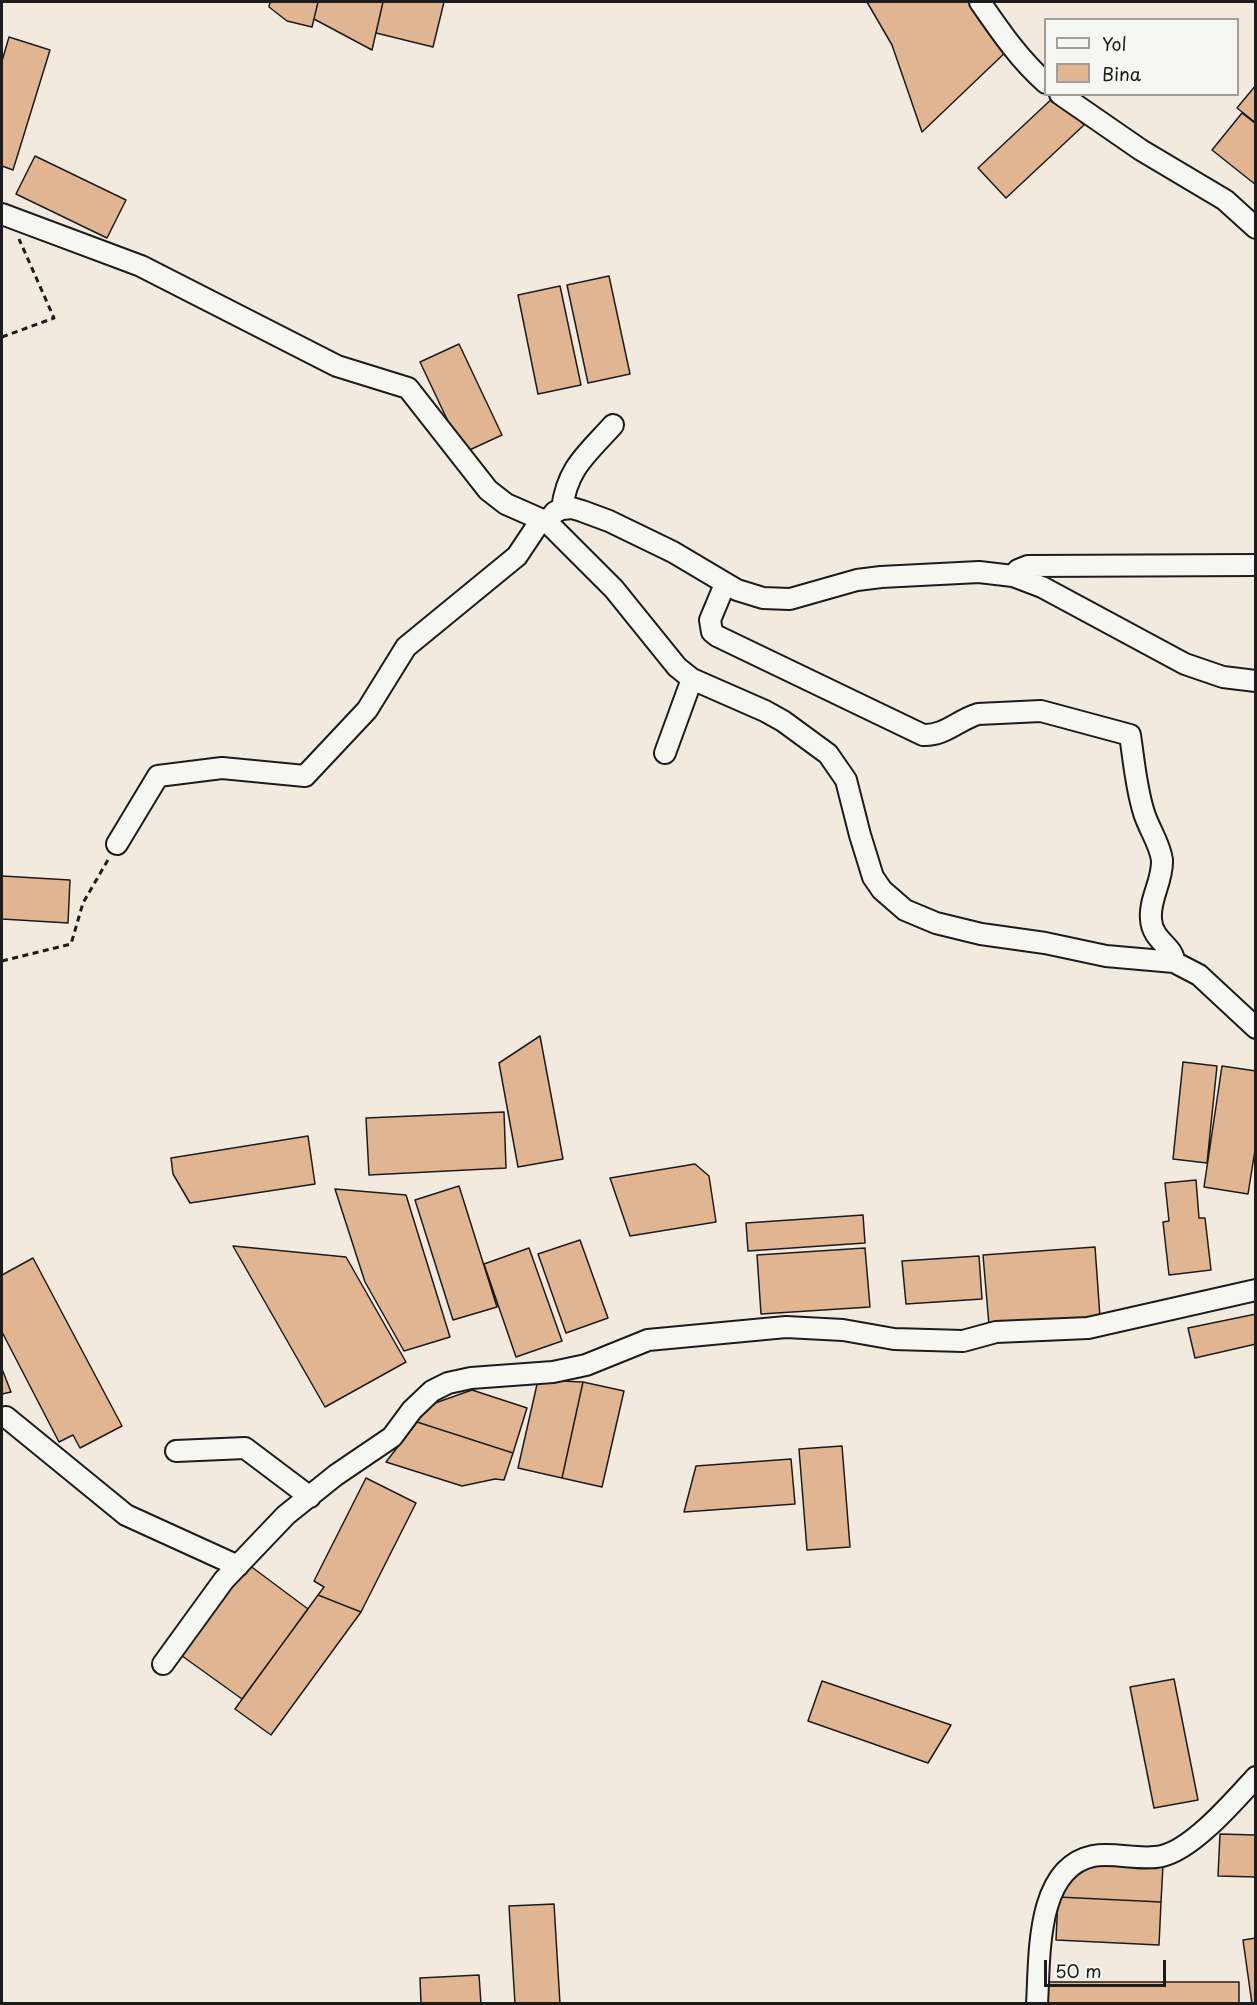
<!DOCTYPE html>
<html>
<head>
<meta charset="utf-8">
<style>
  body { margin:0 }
  #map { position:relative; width:1257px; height:2005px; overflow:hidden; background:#f2e9df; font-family:"Playpen Sans",sans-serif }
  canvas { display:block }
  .frame { position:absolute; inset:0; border:3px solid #1c1c1c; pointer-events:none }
  .legend { position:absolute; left:1044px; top:18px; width:195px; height:78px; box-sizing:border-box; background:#f6f6f2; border:2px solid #9f9f9c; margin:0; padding:8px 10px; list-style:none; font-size:18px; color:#1c1c1c }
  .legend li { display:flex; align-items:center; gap:12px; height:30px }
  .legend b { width:30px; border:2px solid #9f9f9c }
  .scale { position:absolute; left:1044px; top:1960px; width:122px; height:27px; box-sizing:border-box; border:3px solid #1c1c1c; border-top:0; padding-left:8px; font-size:18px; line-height:21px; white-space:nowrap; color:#1c1c1c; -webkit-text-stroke:4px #f6f6f2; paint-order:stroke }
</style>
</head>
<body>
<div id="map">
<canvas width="1257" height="2005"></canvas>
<div class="frame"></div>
<ul class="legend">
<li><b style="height:8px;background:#f6f6f2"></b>Yol</li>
<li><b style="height:16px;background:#e2b592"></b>Bina</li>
</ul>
<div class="scale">50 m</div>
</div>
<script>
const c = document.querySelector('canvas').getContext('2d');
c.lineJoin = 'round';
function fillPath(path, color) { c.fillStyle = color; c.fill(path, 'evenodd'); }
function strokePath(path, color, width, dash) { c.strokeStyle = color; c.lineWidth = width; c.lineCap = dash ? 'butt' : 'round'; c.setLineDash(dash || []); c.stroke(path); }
const building = new Path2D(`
  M270,2H318L312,27L287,21L269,7Z
  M318,2H383L372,50L314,19Z
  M383,2H444L433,47L376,33Z
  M867,2H978L1010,48L922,132L892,45Z
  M9,37L50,50L13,170L2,166V61Z
  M1256,85V123L1237,108Z
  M1056,95L1084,125L1006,198L978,168Z
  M1242,113L1256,124V185L1212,150Z
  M35,156L126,200L107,238L16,194Z
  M609,276L630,374L588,383L567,285Z
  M560,286L581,385L538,394L518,295Z
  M459,344L502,435L463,453L420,362Z
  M2,876L70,880L68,923L2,919Z
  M540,1036L563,1159L518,1167L499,1063Z
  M1183,1062L1217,1066L1207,1163L1173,1159Z
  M1222,1066L1256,1071V1144L1248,1194L1204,1187Z
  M504,1112L506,1168L369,1175L366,1118Z
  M308,1136L315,1184L190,1203L173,1174L171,1158Z
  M695,1164L709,1176L716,1222L630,1236L610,1178Z
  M1196,1180L1199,1218H1205L1211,1270L1169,1275L1163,1222L1169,1221L1165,1183Z
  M459,1186L497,1307L453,1320L415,1200Z
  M335,1189L406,1195L450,1337L404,1351L365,1282Z
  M863,1215L865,1243L748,1251L746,1223Z
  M580,1240L608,1318L566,1333L538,1254Z
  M233,1246L346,1257L406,1362L325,1407Z
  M1095,1247L1100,1317L989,1325L983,1255Z
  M529,1248L562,1341L516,1357L484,1264Z
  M865,1248L870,1307L761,1314L757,1255Z
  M979,1256L982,1299L906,1304L902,1261Z
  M33,1258L122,1426L80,1448L73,1435L59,1442L2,1332V1275Z
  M1256,1314V1344L1195,1358L1188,1328Z
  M2,1369L11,1392L2,1394Z
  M538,1380L583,1382L562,1478L518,1468Z
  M583,1382L624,1391L602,1487L562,1478Z
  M472,1390L527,1408L513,1453L417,1422L421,1408Z
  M417,1422L513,1453L504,1480L495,1479L462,1486L386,1462Z
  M842,1446L850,1547L807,1550L799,1449Z
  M791,1459L795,1504L684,1512L696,1466Z
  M366,1478L416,1503L361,1612L318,1595L324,1587L314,1581Z
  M245,1562L308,1609L242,1699L178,1653Z
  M318,1595L361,1612L271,1735L235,1709Z
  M1174,1679L1198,1800L1154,1808L1130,1687Z
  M822,1681L951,1725L928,1763L808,1721Z
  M1220,1834L1256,1835V1877L1218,1876Z
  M1081,1861L1163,1865L1161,1902L1058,1897Z
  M1058,1897L1161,1902L1159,1945L1056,1940Z
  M554,1904L560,2004H515L509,1906Z
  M1256,1938V2004H1252L1243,1940Z
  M479,1975L481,2004H421L420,1978Z
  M1040,1982H1239V2004H1041Z`);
fillPath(building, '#e2b592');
strokePath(building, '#1c1c1c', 1.5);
const minor = new Path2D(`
  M980,2C1000,31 1019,59 1046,83
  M1060,94L1141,150L1225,200L1256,228
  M2,214L141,266L337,366L408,388L488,490L506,504L547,522
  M562,509C567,468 587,454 613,425
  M1013,576L1018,570L1028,566L1256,565
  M725,584L710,620L712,632L717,636L923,735C945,736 958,720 978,714L1041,711L1130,735C1134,761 1136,788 1144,813C1149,829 1160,844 1162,860C1163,881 1149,899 1151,919C1152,941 1174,946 1174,962
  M1256,681L1223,677L1185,664L1042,587L1013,576L979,572L881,577L857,580L790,599L763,598L737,590L673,552L609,521L582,511L572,508L562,509L555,512L547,522L614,589L677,667L692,679L765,711L783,721L828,754L846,780L860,835L873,877L882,890L905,910L936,923L981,934L1045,943L1106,956L1174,962L1199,975L1256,1028
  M665,753L692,679
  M117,844L158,776L222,768L305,776L367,710L406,647L517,556L541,520
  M6,1417L126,1515L238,1566
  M176,1451L245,1448L310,1497
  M163,1664L224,1580L286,1515L336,1475L392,1437L412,1410L432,1391L448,1383L471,1378L553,1372L586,1365L648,1340L786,1327L843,1330L894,1339L963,1341L996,1332L1088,1328L1256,1290
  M1037,2004C1040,1958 1035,1868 1093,1856C1115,1852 1140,1861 1162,1856C1193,1849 1234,1801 1256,1777`);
strokePath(minor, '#1c1c1c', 24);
strokePath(new Path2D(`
  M2,337L54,318L19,239
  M2,961L71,944L83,903L109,858`), '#1c1c1c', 3, [6, 4.5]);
strokePath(minor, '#f6f6f2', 20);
</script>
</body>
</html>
